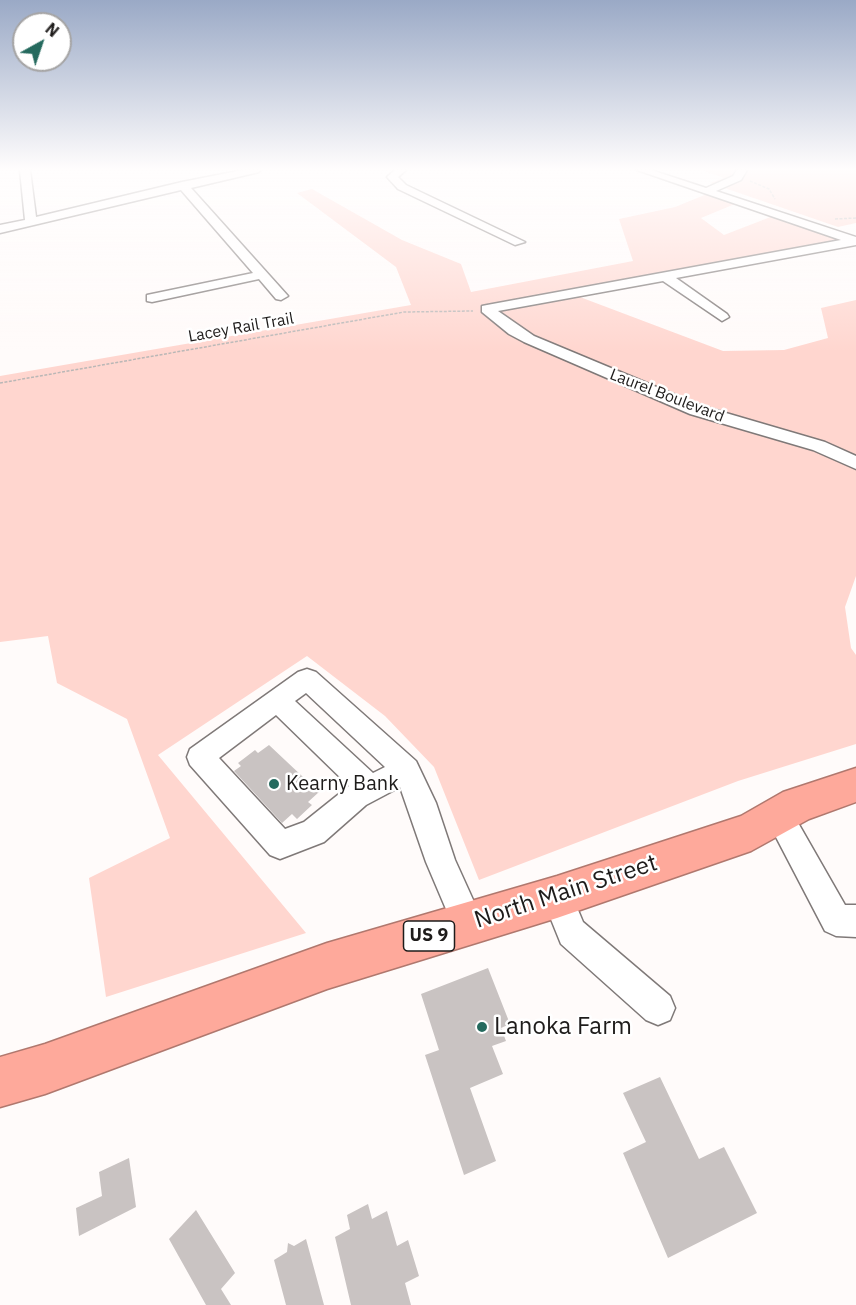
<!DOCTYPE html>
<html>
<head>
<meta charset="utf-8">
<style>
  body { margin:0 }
  #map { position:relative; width:856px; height:1305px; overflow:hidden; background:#fffbfa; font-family:"IBM Plex Sans",sans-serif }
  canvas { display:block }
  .north { position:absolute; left:12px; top:12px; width:60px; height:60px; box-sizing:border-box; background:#fff; border:2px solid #a5a4a4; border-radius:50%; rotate:40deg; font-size:16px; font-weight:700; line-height:24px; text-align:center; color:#1e1c1b }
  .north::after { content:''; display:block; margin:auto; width:21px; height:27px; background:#256a5e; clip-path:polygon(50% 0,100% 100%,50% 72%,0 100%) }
</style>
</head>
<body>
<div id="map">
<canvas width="856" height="1305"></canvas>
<div class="north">N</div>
</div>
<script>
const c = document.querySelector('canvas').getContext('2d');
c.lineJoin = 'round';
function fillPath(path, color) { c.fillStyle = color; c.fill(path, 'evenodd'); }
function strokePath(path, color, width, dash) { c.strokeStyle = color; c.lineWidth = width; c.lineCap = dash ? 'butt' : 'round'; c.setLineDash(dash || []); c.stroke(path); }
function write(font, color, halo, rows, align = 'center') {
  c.font = font + ' "IBM Plex Sans",sans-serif'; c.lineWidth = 5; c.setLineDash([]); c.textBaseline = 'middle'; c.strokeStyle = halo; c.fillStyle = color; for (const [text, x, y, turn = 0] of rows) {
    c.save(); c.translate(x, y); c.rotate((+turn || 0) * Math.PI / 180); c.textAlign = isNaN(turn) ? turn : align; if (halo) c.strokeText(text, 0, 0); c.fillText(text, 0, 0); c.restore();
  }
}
fillPath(new Path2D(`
  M702,170H856V223L838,227L710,183L724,178Z
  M312,189L402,240L461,264L471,292L633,261L619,219L675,207L707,194L735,204L701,218L724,235L773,216L839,240L564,291L723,351L784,350L828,338L821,308L856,300V576L845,607L851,648L856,655V744L738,781L479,880L434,767L385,716L307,656L158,755L306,933L106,997L89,878L170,838L127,719L57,683L48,636L0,642V376L411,305L396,267L297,193Z`), '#ffd6cf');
fillPath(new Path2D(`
  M269,745L319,792L308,802L312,805L297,819L292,814L282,823L234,771L241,766L238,763L255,750L258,753Z
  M488,968L510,1024L501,1028L506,1041L492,1046L503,1074L470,1088L496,1161L464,1175L425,1055L439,1050L421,994Z
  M660,1077L699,1159L724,1147L757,1213L668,1258L623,1153L646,1142L623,1093Z
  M129,1158L136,1207L79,1236L76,1208L102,1196L99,1172Z
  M368,1204L372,1219L387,1211L397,1246L408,1240L419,1276L405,1283L411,1305H351L335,1237L350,1229L347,1215Z
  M196,1210L235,1273L221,1289L231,1305H206L169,1239Z
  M306,1239L324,1305H286L274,1260L287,1252L288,1243L294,1246Z`), '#c9c3c2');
const minor = new Path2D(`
  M20,170H30L36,217L182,182L243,170H260L259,172L191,188L288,296L281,300L276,299L259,279L152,302L147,301V295L253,273L181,190L0,233V225L25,220Z
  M395,170H406L398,177L406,185L525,242L515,245L398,189L387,177Z
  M637,170H651L706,188L733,176L737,170H747L741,180L716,191L856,237V245L676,278L727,314L729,317L722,321L663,281L498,311L534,336L702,406L825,442L856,456V469L813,450L690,414L524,342L509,334L482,312V306L487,305L841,240Z
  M307,669L316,672L416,761L436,803L455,860L484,924L479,935L468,940L457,935L426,862L400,787L366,805L324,842L280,859L270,855L190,765L187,757L190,749L298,672ZM306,693L385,767L373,773L295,701ZM276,715L349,786L304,822L285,829L219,758Z
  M779,803L789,807L845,905H856V937L836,936L825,931L765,816L769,807Z
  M557,882L568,886L583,922L670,996L675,1008L670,1020L658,1025L646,1020L561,944L542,897L546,886Z`);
const highway = new Path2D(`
  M856,768V802L809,819L751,851L557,918L327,989L45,1094L0,1107V1057L45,1044L327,943L557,876L741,816L783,792Z`);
strokePath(minor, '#7f7978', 3);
strokePath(highway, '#b0786e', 3);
strokePath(new Path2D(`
  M750,181L769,189L775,199
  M835,219L856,218
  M0,383L404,312L473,311`), '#bab7b6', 1.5, [3, 1.5]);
fillPath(minor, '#fff');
fillPath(highway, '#fea99b');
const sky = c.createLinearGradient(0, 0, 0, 352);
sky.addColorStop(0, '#9aa9c6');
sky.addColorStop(0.48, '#fffdfd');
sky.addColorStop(1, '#fffdfd00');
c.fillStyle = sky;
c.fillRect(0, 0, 856, 352);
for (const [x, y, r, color] of [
  [274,784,6,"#256a5e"],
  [482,1027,6,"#256a5e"]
]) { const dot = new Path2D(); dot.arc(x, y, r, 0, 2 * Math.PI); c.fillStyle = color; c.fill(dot); strokePath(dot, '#fff', 2); }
write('16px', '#1e1c1b', '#fff', [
  ["Lacey Rail Trail",241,328,-10],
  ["Laurel Boulevard",667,396,21]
]);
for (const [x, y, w] of [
  [429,936,51]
]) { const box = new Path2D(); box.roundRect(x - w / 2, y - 15, w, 30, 4.5); c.fillStyle = '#fff'; c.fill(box); strokePath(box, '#1e1c1b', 1.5); }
write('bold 18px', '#1e1c1b', null, [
  ["US 9",429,936]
]);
write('20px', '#1e1c1b', '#fff', [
  ["Kearny Bank",286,784]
], 'left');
write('24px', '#1e1c1b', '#fff', [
  ["North Main Street",566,892,-18]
]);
write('24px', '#1e1c1b', '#fff', [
  ["Lanoka Farm",494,1027]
], 'left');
</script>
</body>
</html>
